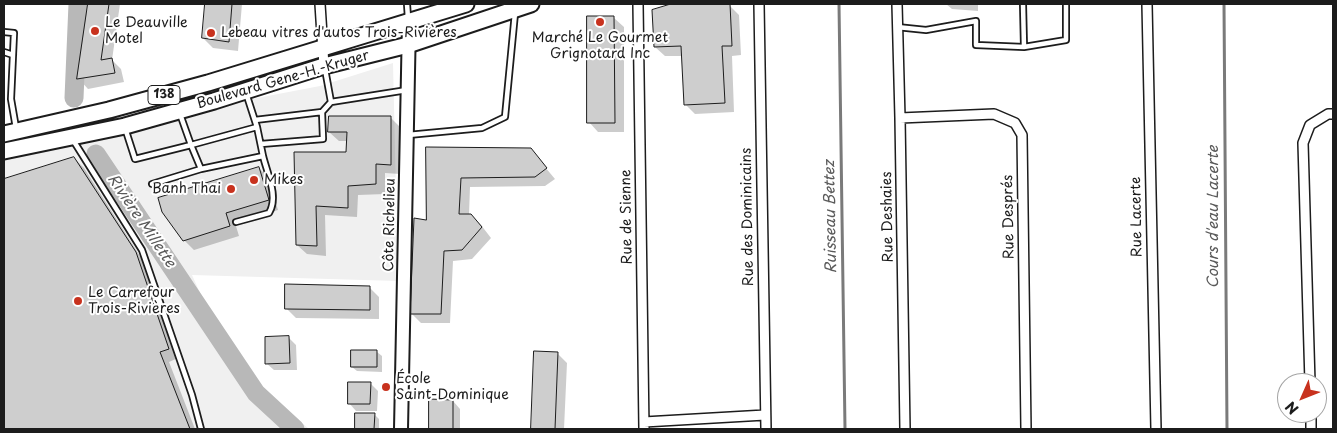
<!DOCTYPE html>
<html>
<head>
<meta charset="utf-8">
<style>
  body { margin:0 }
  #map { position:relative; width:1337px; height:433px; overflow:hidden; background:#fff; font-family:"Playpen Sans",sans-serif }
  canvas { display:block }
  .frame { position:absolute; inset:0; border:5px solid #1c1c1c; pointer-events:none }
  .north { position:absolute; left:1277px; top:373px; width:50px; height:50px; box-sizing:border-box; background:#fff; border:1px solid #a4a4a4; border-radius:50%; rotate:226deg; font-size:14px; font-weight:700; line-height:20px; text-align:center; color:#1c1c1c }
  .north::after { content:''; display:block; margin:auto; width:18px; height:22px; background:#c8321e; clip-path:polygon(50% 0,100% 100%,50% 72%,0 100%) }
</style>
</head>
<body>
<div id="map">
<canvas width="1337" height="433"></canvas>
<div class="frame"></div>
<div class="north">N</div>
</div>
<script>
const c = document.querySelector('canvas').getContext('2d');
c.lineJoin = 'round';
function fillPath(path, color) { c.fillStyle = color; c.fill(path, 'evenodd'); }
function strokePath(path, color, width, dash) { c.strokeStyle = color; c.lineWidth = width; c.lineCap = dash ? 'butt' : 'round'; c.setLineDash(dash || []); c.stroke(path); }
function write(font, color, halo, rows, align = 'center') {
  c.font = font + ' "Playpen Sans",sans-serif'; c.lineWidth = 4; c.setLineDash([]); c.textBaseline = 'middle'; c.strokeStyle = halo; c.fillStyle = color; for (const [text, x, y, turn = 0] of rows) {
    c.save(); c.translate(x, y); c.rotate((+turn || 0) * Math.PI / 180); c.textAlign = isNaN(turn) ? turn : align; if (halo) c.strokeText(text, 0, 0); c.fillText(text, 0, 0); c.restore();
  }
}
fillPath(new Path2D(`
  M393,63L398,281L192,275L231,362L309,429H4V151L210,107L320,86Z`), '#f0f0f0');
fillPath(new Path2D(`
  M89,4H120L112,60L121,69L124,82L88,89L79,79Z
  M206,4H242L238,51L213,48L203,38Z
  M673,4H721L723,6L729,5L739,15L741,55L732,56L734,112L695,114L685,104L683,56H665L655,47Z
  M946,4H978V11L952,9Z
  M614,18L624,27V132H598L589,122Z
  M4,65L5,67L4,85Z
  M390,117L400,127V174L385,173V194L358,195L357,217L325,215L326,256L307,254L297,245L295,153H347L348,141H339L329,132Z
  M428,148L530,149L555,179L545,186L470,187L469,215L481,225L491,238L472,259L453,261L450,323H421L411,313L428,221Z
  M74,158L84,168L145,264L178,358L169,362L195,429H4V180Z
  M259,168L268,178L278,210L235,223L239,236L194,250L184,240Z
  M369,287L379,297V319L296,318L286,308Z
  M289,338L296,345L297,370H274L266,363Z
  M377,352L382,356V372L357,371L352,367Z
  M557,353L567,363L564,429H533L532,428Z
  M370,383L378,391L377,411H356L349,403Z
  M430,400L453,401L460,409V429H430Z
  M357,414H374L379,419V429H357Z`), '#0003');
strokePath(new Path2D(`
  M839,4L845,429
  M1224,4L1227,429`), '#7a7a7a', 3);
strokePath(new Path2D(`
  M74,98L78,4
  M96,154L256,393L295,429`), '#b8b8b8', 19);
const building = new Path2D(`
  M88,4H109L101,60L112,58L115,73L77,79Z
  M205,4H232L229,42L202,38Z
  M671,4H730L732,46H722L725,103L684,105L681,46L654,47L652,10Z
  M587,16H614L615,123H587Z
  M329,116H391V165L376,164V184L348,186V208L316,206L317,246L296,245L294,152H346L347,132H328Z
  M426,147L531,148L547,168L535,177L461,178L459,214H471L482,227L462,250L444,251L441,314H410L414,218L426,220Z
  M74,157L136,252L169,349L160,352L190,429H4V179Z
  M259,167L269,200L226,213L230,226L183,241L162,212L158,198Z
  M285,284L370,286V310L285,309Z
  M289,336L290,363L265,364V337Z
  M351,350H377V367H351Z
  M534,351L558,352L555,429H531Z
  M348,382H371L370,404H348Z
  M429,399L453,400V429H429Z
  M355,413H375L374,429H355Z`);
fillPath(building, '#cecece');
strokePath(building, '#1c1c1c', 1);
const lane = new Path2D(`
  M407,4L408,18
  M1023,4L1024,47
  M897,27L926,30L976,21V45L1024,47L1066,40V4
  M4,32L14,33L11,99L16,128
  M4,52L13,55
  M325,69L331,102
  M322,112L331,102L407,90
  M255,120L322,112L323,139L261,144
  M125,128L135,159L191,145L180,114
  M408,135L482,128L505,117L515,13
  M73,140L142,250L192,395L201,429
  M201,169L263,156L257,127L246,93
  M152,184L201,169L191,145L257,127
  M236,222L269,213C279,197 267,173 263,156`);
const street = new Path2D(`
  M320,4L324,66
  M638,4L644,429
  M759,4L766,429
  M897,4L900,118L905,429
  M1147,4L1156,429
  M900,118L994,114L1015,123L1022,135L1026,429
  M1310,383L1303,143L1310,125L1328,114H1333
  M1311,413V429
  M644,422L765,415`);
const secondary = new Path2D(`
  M401,429L409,22`);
const primary = new Path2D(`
  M4,134L109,110L208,83L466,4
  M4,151L125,126L214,101L324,66L408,45L531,4`);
strokePath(lane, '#1c1c1c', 8);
strokePath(street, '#1c1c1c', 12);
strokePath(secondary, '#1c1c1c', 16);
strokePath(primary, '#1c1c1c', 19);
strokePath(lane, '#fff', 4.5);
strokePath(street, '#fff', 9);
strokePath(secondary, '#fff', 12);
strokePath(primary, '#fff', 15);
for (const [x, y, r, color] of [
  [600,22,5,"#c8321e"],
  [95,31,5,"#c8321e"],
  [211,33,5,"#c8321e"],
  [254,180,5,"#c8321e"],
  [231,189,5,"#c8321e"],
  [78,301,5,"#c8321e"],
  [386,387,5,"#c8321e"]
]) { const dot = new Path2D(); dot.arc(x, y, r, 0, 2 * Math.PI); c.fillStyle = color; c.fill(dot); strokePath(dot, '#fff', 2); }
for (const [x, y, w] of [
  [164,95,32]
]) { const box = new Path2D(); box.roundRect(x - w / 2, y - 9.5, w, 19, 4); c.fillStyle = '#fff'; c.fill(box); strokePath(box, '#1c1c1c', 1); }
write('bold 12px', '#1c1c1c', null, [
  ["138",164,95]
]);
write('14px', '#1c1c1c', '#fff', [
  ["Le Deauville",105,23],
  ["Motel",105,39],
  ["Lebeau vitres d'autos Trois-Rivières",221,33],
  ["Marché Le Gourmet",600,38,"center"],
  ["Grignotard Inc",600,54,"center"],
  ["Mikes",264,180],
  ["Banh Thai",221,189,"right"],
  ["Le Carrefour",88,293],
  ["Trois-Rivières",88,309],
  ["École",396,379],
  ["Saint-Dominique",396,395]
], 'left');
write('14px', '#1c1c1c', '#fff', [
  ["Boulevard Gene-H.-Kruger",283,80,-16],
  ["Rue de Sienne",627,217,-91],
  ["Rue des Dominicains",748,217,-91],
  ["Rue Deshaies",888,217,-91],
  ["Rue Després",1009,217,-91],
  ["Rue Lacerte",1137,217,-91],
  ["Côte Richelieu",390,225,-89]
]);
write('italic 15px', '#5a5a5a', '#fff', [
  ["Ruisseau Bettez",831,217,-91],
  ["Cours d'eau Lacerte",1214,217,-90],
  ["Rivière Millette",141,221,56]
]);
</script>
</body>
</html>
